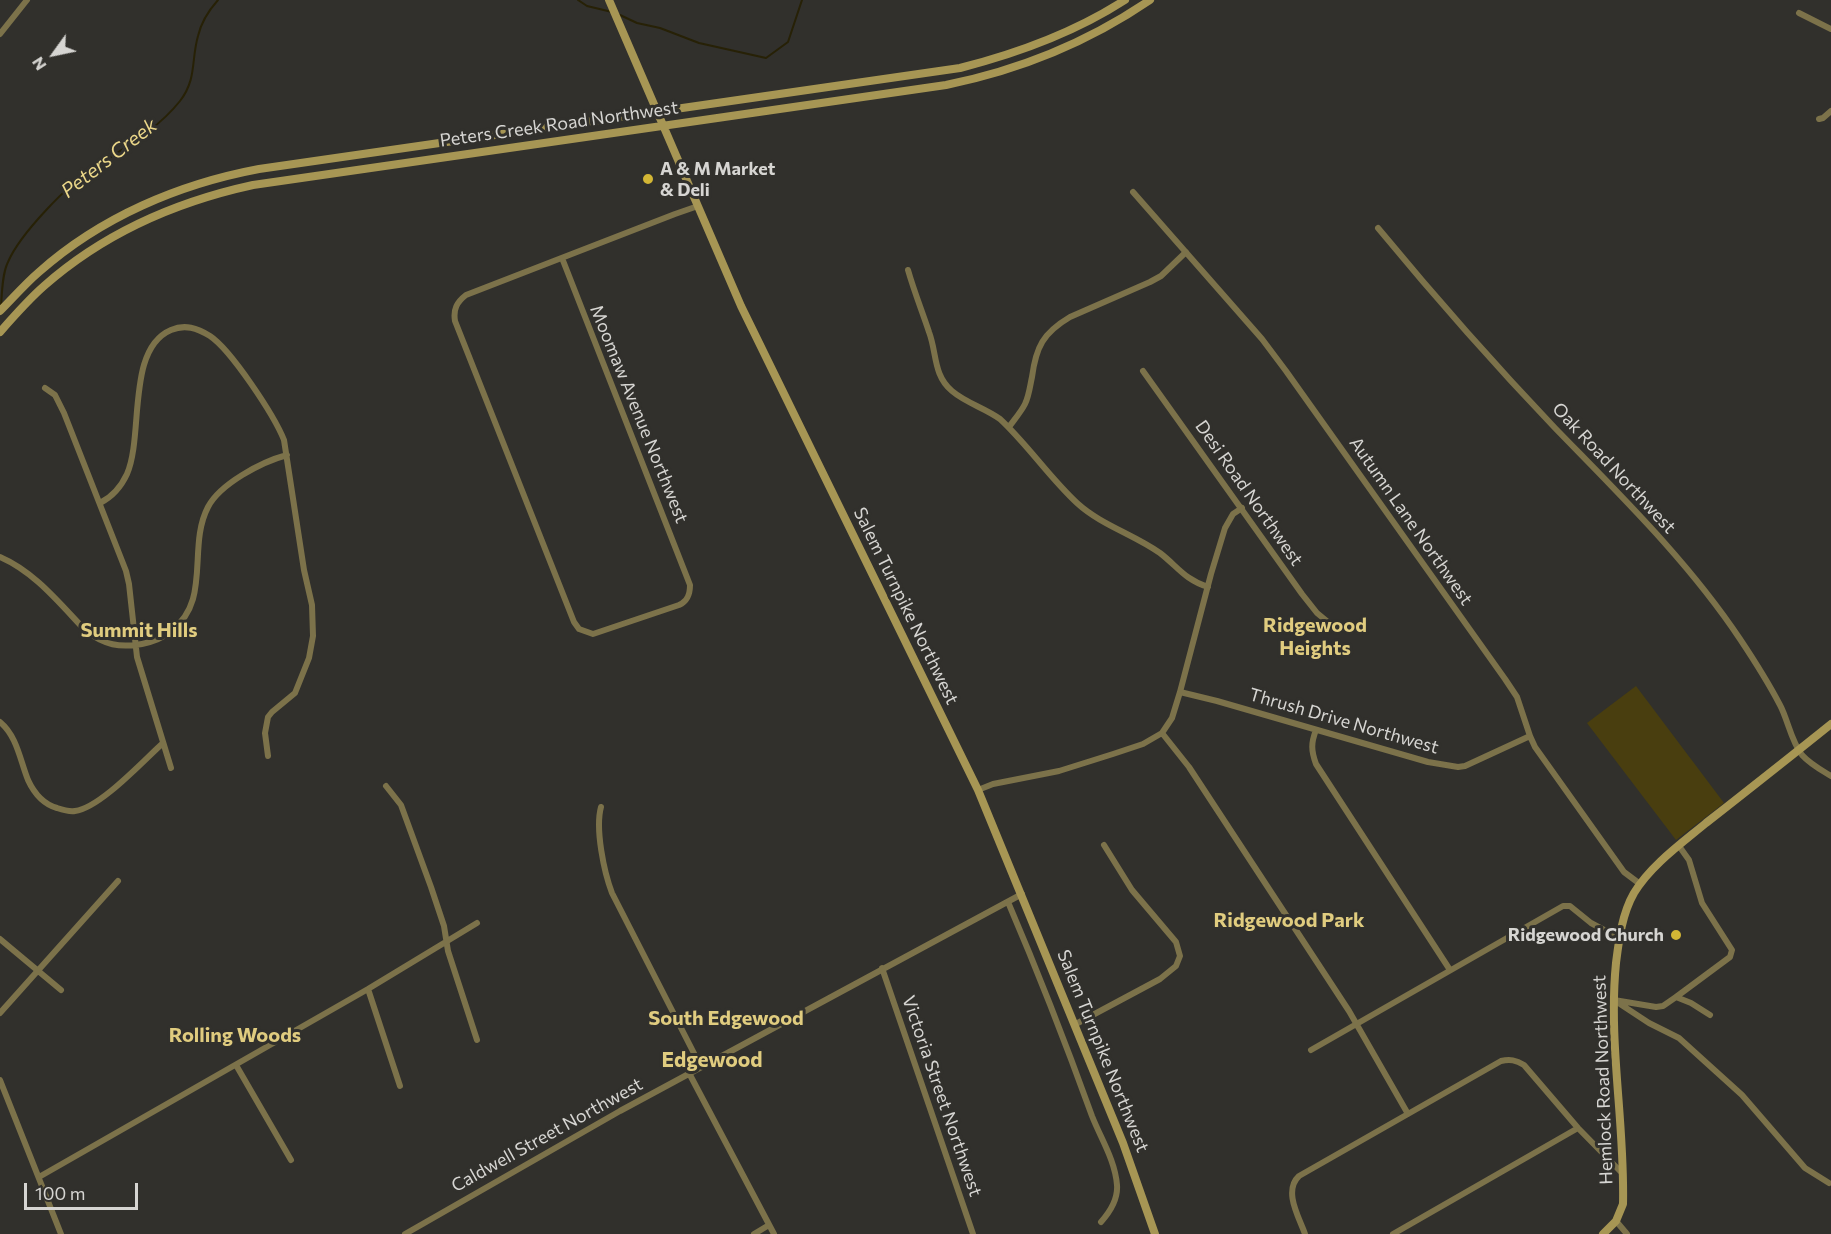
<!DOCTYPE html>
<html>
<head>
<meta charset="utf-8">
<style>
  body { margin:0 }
  #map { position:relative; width:1831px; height:1234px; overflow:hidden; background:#31302c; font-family:Commissioner,sans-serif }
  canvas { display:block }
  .north { position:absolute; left:24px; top:24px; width:60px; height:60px; -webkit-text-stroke:4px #31302c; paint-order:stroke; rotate:237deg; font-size:16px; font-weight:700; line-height:24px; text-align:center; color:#d6d5d2 }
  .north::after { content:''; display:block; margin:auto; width:21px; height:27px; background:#d6d5d2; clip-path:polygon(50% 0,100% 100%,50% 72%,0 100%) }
  .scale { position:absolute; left:24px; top:1183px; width:114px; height:27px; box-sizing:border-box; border:3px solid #d6d5d2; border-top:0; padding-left:8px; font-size:18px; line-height:21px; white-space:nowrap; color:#d6d5d2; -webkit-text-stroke:4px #31302c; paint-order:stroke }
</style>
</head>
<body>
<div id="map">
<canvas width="1831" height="1234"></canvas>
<div class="north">N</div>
<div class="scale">100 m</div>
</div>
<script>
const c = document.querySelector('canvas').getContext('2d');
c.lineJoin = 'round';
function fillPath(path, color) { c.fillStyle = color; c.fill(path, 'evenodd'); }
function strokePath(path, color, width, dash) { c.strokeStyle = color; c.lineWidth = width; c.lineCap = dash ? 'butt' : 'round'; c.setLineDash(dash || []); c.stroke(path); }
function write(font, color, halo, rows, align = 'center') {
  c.font = font + ' Commissioner,sans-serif'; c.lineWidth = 6; c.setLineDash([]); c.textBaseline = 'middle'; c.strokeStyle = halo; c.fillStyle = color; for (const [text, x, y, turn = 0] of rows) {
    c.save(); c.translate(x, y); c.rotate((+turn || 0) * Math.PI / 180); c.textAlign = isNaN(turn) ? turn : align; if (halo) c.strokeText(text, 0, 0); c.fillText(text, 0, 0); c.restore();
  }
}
fillPath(new Path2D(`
  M1636,686L1724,803L1676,840L1587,723Z`), '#493e0f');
strokePath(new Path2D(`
  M578,0L587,6L612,12
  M620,15L637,23L660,28L699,43L766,58L788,42L802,0
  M1,307C2,293 2,274 8,262C20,234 68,184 94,168C124,148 157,130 180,101C197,79 191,60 198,36C201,23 209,10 218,0`), '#272106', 2);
strokePath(new Path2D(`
  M1799,13L1831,29
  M0,34L27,0
  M1819,119L1823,118L1831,111
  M1133,192L1262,339L1286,371L1505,679L1517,697L1530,736L1535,747L1624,872L1640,884
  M1378,228C1435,297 1494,364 1555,428C1620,495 1688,561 1740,639C1754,660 1768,682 1780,705C1788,720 1791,741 1802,755C1810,764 1821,770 1831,776
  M562,258L690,585C690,594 688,601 679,605L593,634L579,629L574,622L455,321C453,309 457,302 466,295L675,214L698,206
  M908,270C914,291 922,311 929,332C937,353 933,375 952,391C966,403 985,408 1000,419C1028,445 1049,477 1077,503C1101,525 1133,534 1160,553C1177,566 1185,580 1208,587
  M1143,371L1302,594L1317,613L1334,627
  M45,388L55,395L64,413L126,571L129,584L137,657L171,768
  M1009,427C1014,420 1021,412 1025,404C1029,396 1030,386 1032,377C1036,347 1043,333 1070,317L1150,282L1161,276L1186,252
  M100,503C112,497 121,487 127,474C144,435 126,349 171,330C185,324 197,328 210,336C231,350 274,415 284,440L304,570L312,605L313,636L309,658L295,693L272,712L268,717L265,733L268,756
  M0,557C35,572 60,604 86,631C104,645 120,648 142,644C152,642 163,638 171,631C212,601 187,547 208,507C220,484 261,462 287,455
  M1180,692L1217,701L1428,762L1458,767L1465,766L1530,736
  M0,722C17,736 20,760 28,780C34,793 43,804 57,808C63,810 69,812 75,811C100,808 143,761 163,743
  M1316,730C1311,743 1311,750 1316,764L1450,970
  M1162,733L1189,767L1349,1011L1408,1114
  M386,786L401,805L431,887L444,926L448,951L477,1040
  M978,790L993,784L1059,771L1113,754L1143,744L1162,733L1172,718L1180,692L1211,574L1225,528L1233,514L1242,508
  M601,807C595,829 604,872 612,893L701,1067
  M1008,902C1038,972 1066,1044 1092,1116C1101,1139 1115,1160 1117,1185C1118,1198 1110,1212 1101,1222
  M0,939L61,990
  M882,968L973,1234
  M368,989L400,1086
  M1676,997L1730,957L1732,950L1702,903L1689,860L1679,846
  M1614,1000L1649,1023L1679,1038L1742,1095L1805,1168L1829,1183
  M1614,1000L1656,1007L1663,1006L1676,997L1691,1003L1710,1015
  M0,1013L118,881
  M1074,1025L1160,979L1176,966L1180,956L1176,942L1132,890L1104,845
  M1311,1050L1563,906H1570L1591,923L1619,938
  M236,1065L291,1160
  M689,1073L774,1234
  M0,1080L61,1234
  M39,1177L368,989L477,923
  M1616,1221L1627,1234
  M405,1234L620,1111L1022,894
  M754,1234L769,1225
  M1305,1234C1299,1217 1283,1191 1299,1176L1501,1061C1510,1059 1516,1060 1524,1065L1578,1128L1623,1174
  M1393,1234L1578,1128`), '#7c724a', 6);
strokePath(new Path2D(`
  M609,0L741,306L978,790L1123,1143L1155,1234
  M0,311C13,298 25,284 39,272C101,217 179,184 259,169L960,68C1019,53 1074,33 1125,0
  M0,332C14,316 28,300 44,286C104,233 175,202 253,185L946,85C1020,70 1087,43 1150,0
  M1603,1234L1616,1221L1623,1204C1625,1123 1608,1043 1616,963C1619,939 1622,914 1634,893C1651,865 1682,843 1706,823C1748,790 1790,757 1831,724`), '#a79654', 8);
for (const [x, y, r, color] of [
  [648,179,6,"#d3b635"],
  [1676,935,6,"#d3b635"]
]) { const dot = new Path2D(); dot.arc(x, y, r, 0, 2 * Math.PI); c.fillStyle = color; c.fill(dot); strokePath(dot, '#31302c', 2); }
write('18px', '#d6d5d2', '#31302c', [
  ["Peters Creek Road Northwest",559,124,-8],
  ["Moomaw Avenue Northwest",639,414,68],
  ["Oak Road Northwest",1614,468,47],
  ["Desi Road Northwest",1249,493,55],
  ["Autumn Lane Northwest",1411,521,55],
  ["Salem Turnpike Northwest",906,606,64],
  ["Thrush Drive Northwest",1344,721,16],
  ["Salem Turnpike Northwest",1103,1051,68],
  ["Hemlock Road Northwest",1603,1080,-92],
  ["Victoria Street Northwest",942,1096,71],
  ["Caldwell Street Northwest",547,1135,-29]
]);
write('bold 18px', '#d6d5d2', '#31302c', [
  ["A & M Market",660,169],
  ["& Deli",660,190],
  ["Ridgewood Church",1664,935,"right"]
], 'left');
write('italic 20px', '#ebd789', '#31302c', [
  ["Peters Creek",109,158,-38]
]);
write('bold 20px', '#e0cc7f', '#31302c', [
  ["Ridgewood",1315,625],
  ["Heights",1315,648],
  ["Summit Hills",139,630],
  ["Ridgewood Park",1289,920],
  ["South Edgewood",726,1018],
  ["Rolling Woods",235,1035]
]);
write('bold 21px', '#e0cc7f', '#31302c', [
  ["Edgewood",712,1060]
]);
</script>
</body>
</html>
